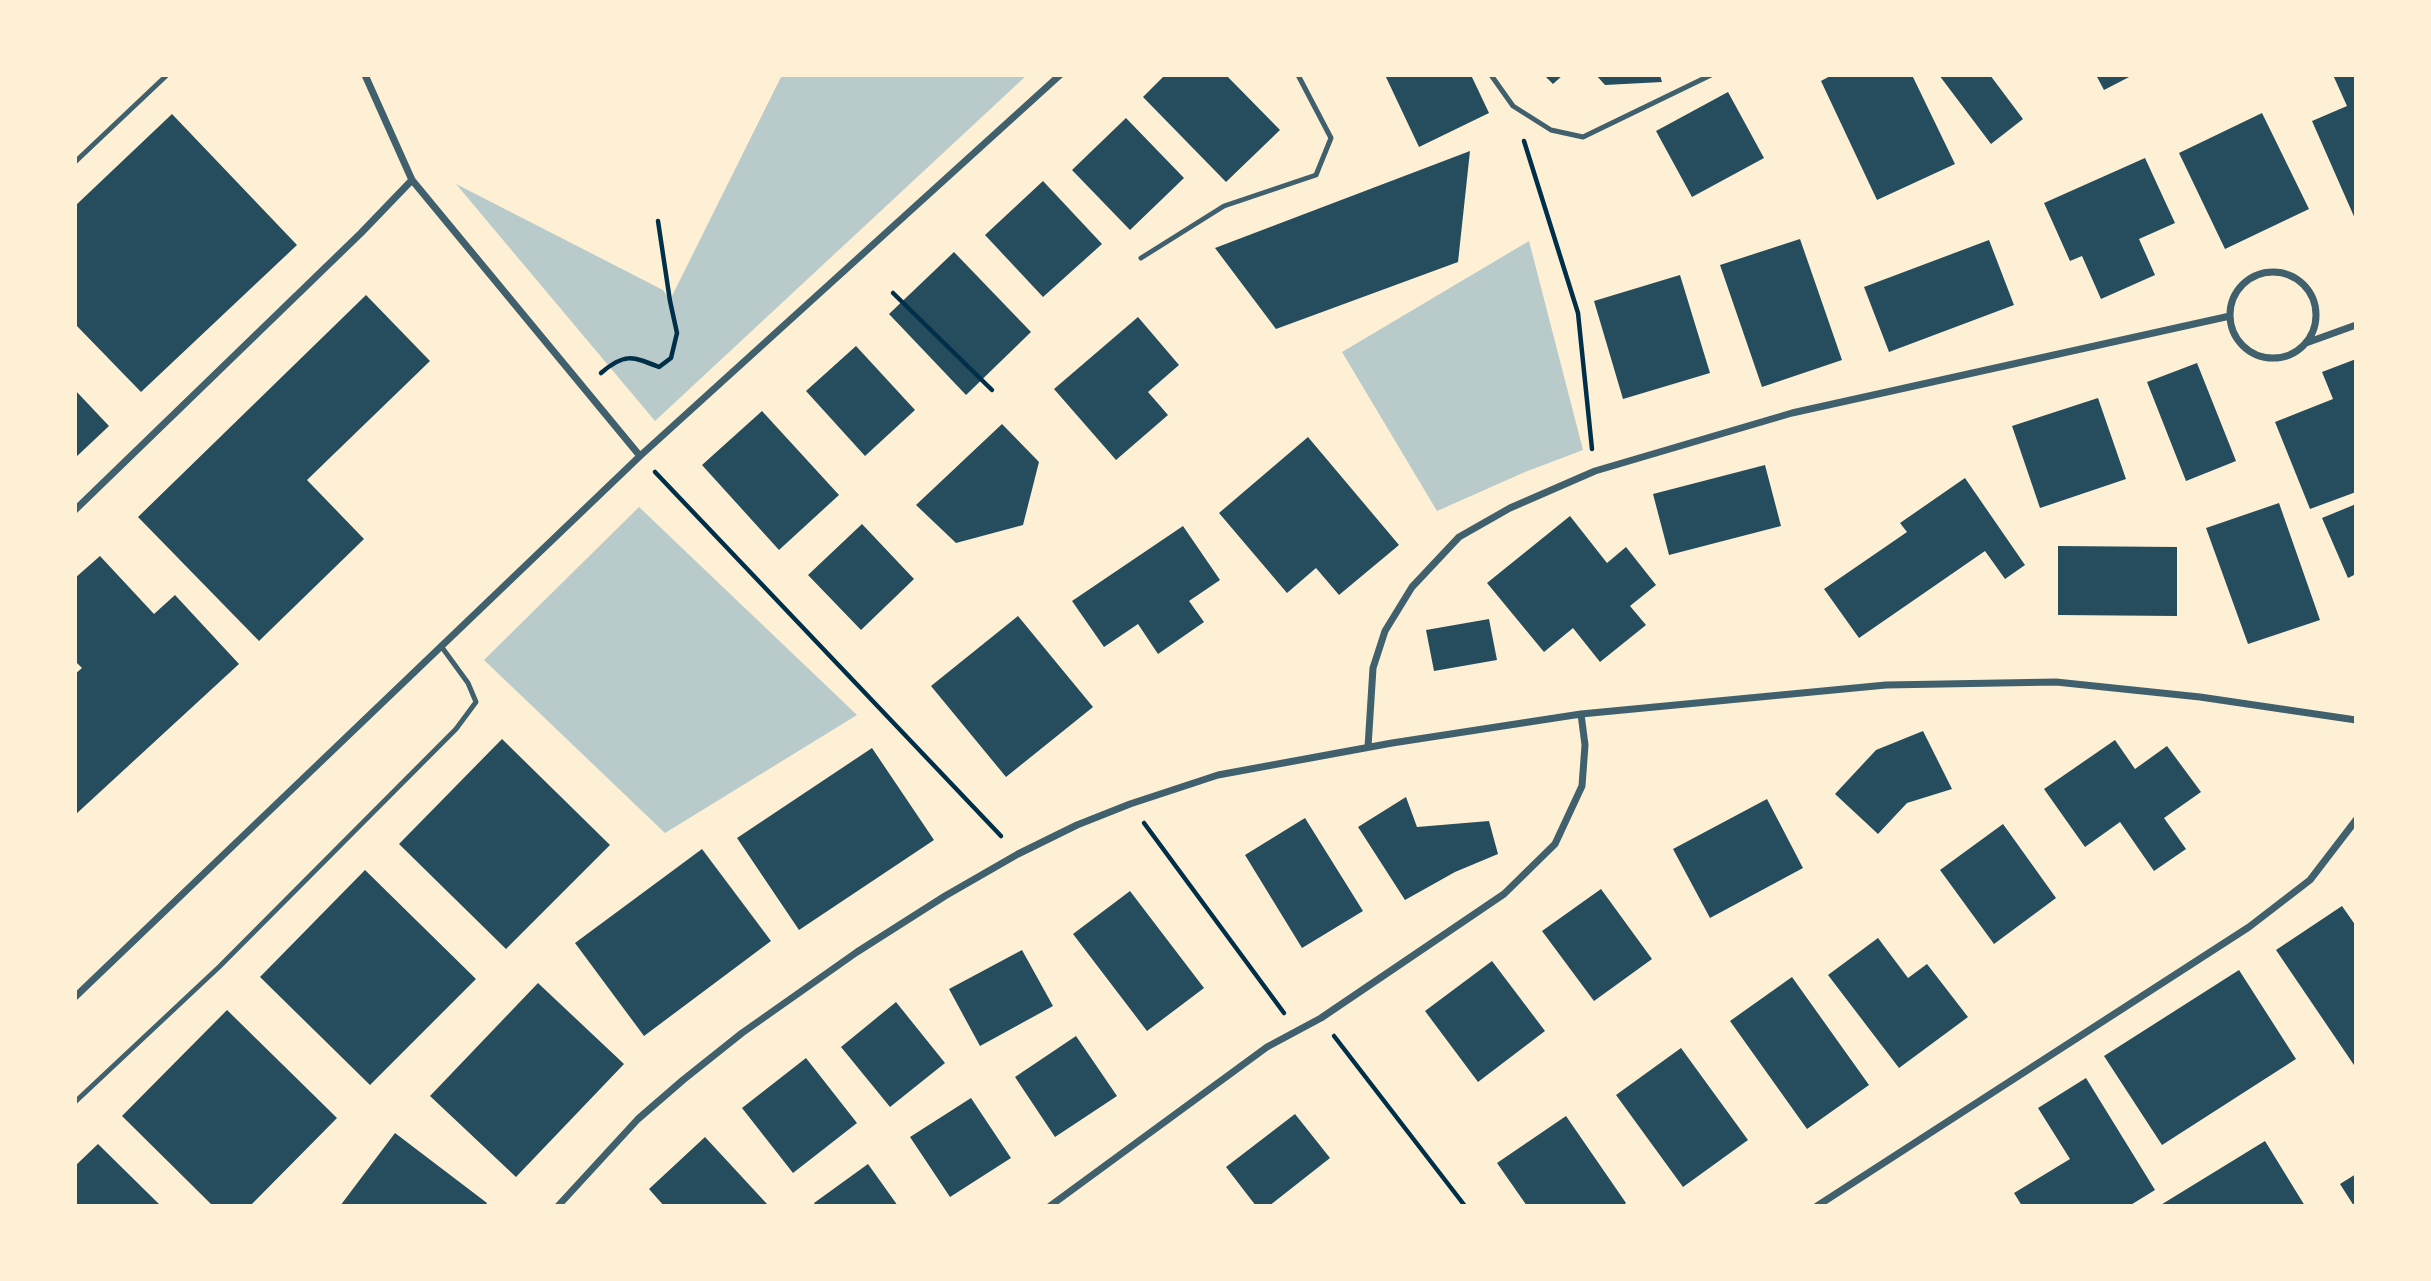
<!DOCTYPE html>
<html>
<head>
<meta charset="utf-8">
<style>
  body { margin:0 }
  #map { position:relative; width:2431px; height:1281px; overflow:hidden; background:#fdf0d5; font-family:Rubik,sans-serif }
  canvas { display:block }
  .frame { position:absolute; inset:0; border:77px solid #fdf0d5; pointer-events:none }
</style>
</head>
<body>
<div id="map">
<canvas width="2431" height="1281"></canvas>
<div class="frame"></div>
</div>
<script>
const c = document.querySelector('canvas').getContext('2d');
c.lineJoin = 'round';
function fillPath(path, color) { c.fillStyle = color; c.fill(path, 'evenodd'); }
function strokePath(path, color, width, dash) { c.strokeStyle = color; c.lineWidth = width; c.lineCap = dash ? 'butt' : 'round'; c.setLineDash(dash || []); c.stroke(path); }
fillPath(new Path2D(`
  M782,75H1027L655,421L456,184L663,290L670,300Z
  M1529,241L1583,450L1525,472L1437,511L1342,352Z
  M639,507L857,715L665,833L484,660Z`), '#b9caca');
fillPath(new Path2D(`
  M1165,75H1226L1280,130L1226,182L1143,97Z
  M1385,75H1471L1489,113L1419,147Z
  M1544,75H1563L1553,84Z
  M1596,75H1660L1662,82L1605,85Z
  M1832,75H1912L1955,164L1877,200L1821,81Z
  M1939,75H1990L2023,119L1991,144Z
  M2096,75H2133L2104,90Z
  M2333,75H2356V221L2312,121L2347,106Z
  M1728,92L1764,158L1692,197L1656,131Z
  M2262,113L2309,209L2225,249L2179,153Z
  M172,114L297,245L141,392L75,324V206Z
  M1126,118L1184,178L1130,230L1072,170Z
  M1470,151L1458,262L1276,329L1215,248Z
  M2145,158L2175,223L2139,239L2155,275L2101,299L2082,256L2070,261L2044,203Z
  M1043,181L1102,244L1043,297L985,235Z
  M1800,239L1842,360L1762,387L1720,265Z
  M1989,240L2014,305L1889,352L1864,287Z
  M954,252L1031,332L966,395L889,314Z
  M1680,275L1710,373L1623,399L1594,301Z
  M366,295L430,361L307,480L364,539L259,641L138,517Z
  M1138,317L1179,365L1148,392L1168,415L1116,460L1054,389Z
  M856,346L915,410L865,456L806,391Z
  M2356,359V492L2310,509L2275,422L2333,399L2322,372Z
  M2197,363L2236,461L2186,481L2147,382Z
  M75,390L109,426L75,458Z
  M2098,398L2126,479L2040,508L2012,426Z
  M762,411L839,495L779,550L702,465Z
  M1002,424L1039,462L1023,525L956,543L916,505Z
  M1308,437L1399,545L1339,595L1316,568L1287,593L1219,513Z
  M1765,465L1781,526L1669,555L1653,494Z
  M1965,478L2025,565L2005,579L1985,551L1859,638L1824,589L1907,532L1900,523Z
  M2279,503L2320,620L2248,644L2206,528Z
  M2356,504V574L2348,578L2322,518Z
  M1570,516L1607,563L1626,547L1656,585L1630,606L1646,625L1600,662L1573,628L1544,652L1487,583Z
  M862,524L914,579L861,630L808,575Z
  M1183,526L1220,580L1189,601L1204,622L1158,654L1138,624L1104,647L1072,601Z
  M2058,546L2177,547V616L2058,615Z
  M100,556L154,614L175,595L239,664L75,815V674L82,668L75,661V578Z
  M1018,616L1093,707L1006,777L931,686Z
  M1489,619L1497,660L1434,671L1426,630Z
  M1923,731L1952,789L1907,803L1878,834L1835,794L1876,750Z
  M502,739L610,845L506,949L399,844Z
  M2115,740L2135,769L2167,746L2201,792L2164,818L2186,849L2154,871L2120,822L2085,847L2044,789Z
  M872,748L934,840L799,930L737,838Z
  M1406,797L1417,827L1489,821L1498,854L1455,872L1405,900L1358,827Z
  M1767,799L1803,868L1710,918L1673,849Z
  M1305,818L1363,911L1302,948L1245,855Z
  M2003,824L2056,898L1994,944L1940,870Z
  M702,849L771,941L644,1036L575,943Z
  M365,870L476,979L370,1085L260,977Z
  M1601,889L1652,959L1594,1001L1542,931Z
  M1130,891L1204,988L1147,1031L1073,934Z
  M2342,906L2356,926V1068L2276,950Z
  M1878,938L1908,978L1927,964L1968,1017L1899,1068L1828,975Z
  M1022,950L1053,1006L980,1046L949,989Z
  M1492,961L1545,1031L1478,1082L1425,1011Z
  M2239,970L2296,1059L2162,1145L2104,1056Z
  M1792,977L1869,1085L1807,1129L1730,1021Z
  M538,983L624,1064L516,1177L430,1096Z
  M896,1002L945,1063L890,1107L841,1047Z
  M227,1010L337,1118L250,1206H213L122,1116Z
  M1076,1036L1117,1096L1055,1137L1015,1077Z
  M1681,1048L1748,1140L1683,1187L1616,1095Z
  M806,1058L857,1123L793,1173L742,1108Z
  M2086,1078L2155,1190L2129,1206H2022L2014,1193L2070,1159L2038,1108Z
  M971,1098L1011,1158L950,1197L910,1137Z
  M1295,1114L1330,1158L1269,1206H1256L1226,1167Z
  M1566,1116L1626,1203L1623,1206H1527L1497,1163Z
  M395,1133L487,1203L485,1206H340Z
  M705,1137L767,1204L764,1206H664L649,1189Z
  M2265,1141L2305,1206H2159Z
  M98,1144L161,1206H75V1166Z
  M868,1164L898,1206H816L814,1203Z
  M2356,1174V1206H2354L2340,1184Z`), '#264d5e');
strokePath(new Path2D(`
  M1524,141L1578,313L1592,449
  M893,293L992,390
  M601,373C624,353 632,356 659,367L671,358L677,333L670,301L658,221
  M655,472L1001,836
  M1144,823L1284,1013
  M1334,1036L1465,1206`), '#003049', 4.5);
strokePath(new Path2D(`
  M1491,75L1513,106L1551,130L1583,137L1711,75
  M75,162L167,75
  M1141,258L1224,206L1316,175L1331,138L1298,75
  M75,1102L219,967L456,729L476,702L468,683L441,646`), '#3f606c', 5);
strokePath(new Path2D(`
  M365,75L412,180L640,456
  M2230 315a43 43 0 1 1 86 0a43 43 0 1 1-86 0Z
  M2306,343L2356,325
  M75,510L361,233L412,180
  M1368,747L1373,668L1385,631L1412,587L1459,537L1510,508L1595,471L1792,413L2230,316
  M75,997L640,456L1060,75
  M558,1206L638,1119L683,1080L742,1033L857,952L945,896L1018,854L1077,825L1130,804L1218,775L1392,743L1581,714L1886,685L2056,682L2200,697L2356,720
  M1050,1206L1267,1047L1321,1018L1504,894L1555,844L1582,786L1585,745L1581,714
  M1817,1206L2249,927L2310,880L2356,820`), '#3f606c', 7);
</script>
</body>
</html>
